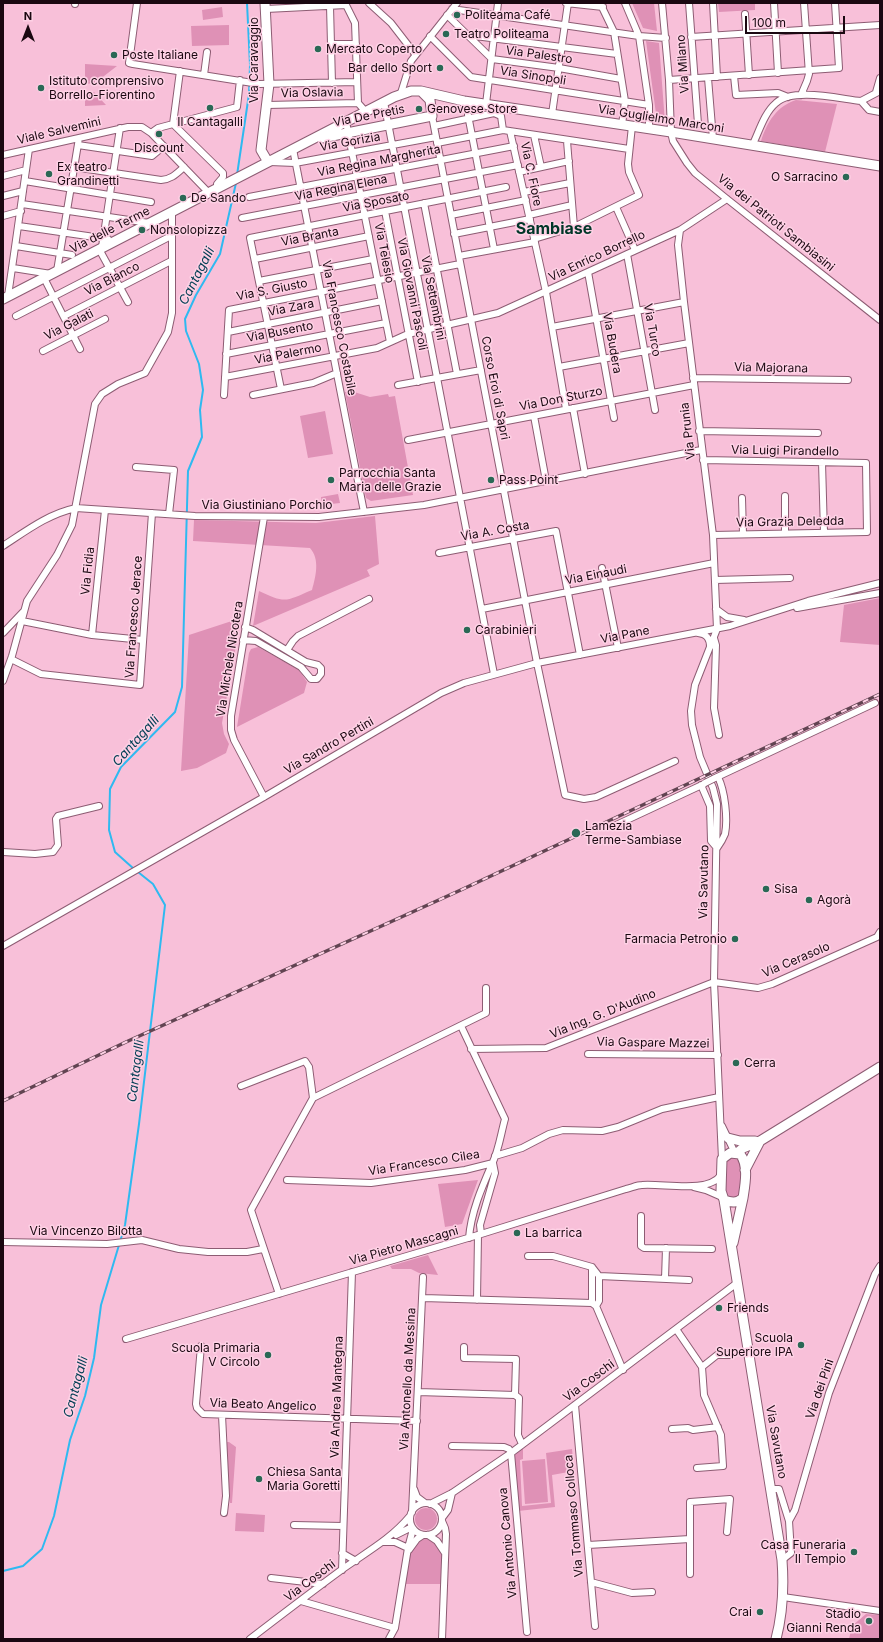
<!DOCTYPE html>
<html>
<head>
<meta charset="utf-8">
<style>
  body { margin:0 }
  #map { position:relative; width:883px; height:1642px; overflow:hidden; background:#f8c0d9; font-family:Inter,sans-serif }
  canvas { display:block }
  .frame { position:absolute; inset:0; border:4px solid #1a0811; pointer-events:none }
  .north { position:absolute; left:8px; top:8px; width:40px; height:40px; -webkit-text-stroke:3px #fed1e5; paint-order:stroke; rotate:0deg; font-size:11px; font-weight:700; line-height:16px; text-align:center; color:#1a0811 }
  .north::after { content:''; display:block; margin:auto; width:14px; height:18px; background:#1a0811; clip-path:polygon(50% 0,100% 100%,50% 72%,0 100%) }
  .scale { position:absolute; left:745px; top:16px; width:100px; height:18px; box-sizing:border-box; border:2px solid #1a0811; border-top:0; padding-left:5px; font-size:12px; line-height:14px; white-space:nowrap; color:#1a0811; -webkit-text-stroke:3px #fed1e5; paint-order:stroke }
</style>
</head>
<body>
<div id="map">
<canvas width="883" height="1642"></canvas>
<div class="frame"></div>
<div class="north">N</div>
<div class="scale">100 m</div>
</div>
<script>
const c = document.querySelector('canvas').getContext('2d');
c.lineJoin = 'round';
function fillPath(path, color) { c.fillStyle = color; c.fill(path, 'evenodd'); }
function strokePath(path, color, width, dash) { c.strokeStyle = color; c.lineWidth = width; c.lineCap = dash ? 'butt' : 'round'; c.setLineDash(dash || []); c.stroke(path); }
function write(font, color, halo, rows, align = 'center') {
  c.font = font + ' Inter,sans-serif'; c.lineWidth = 3; c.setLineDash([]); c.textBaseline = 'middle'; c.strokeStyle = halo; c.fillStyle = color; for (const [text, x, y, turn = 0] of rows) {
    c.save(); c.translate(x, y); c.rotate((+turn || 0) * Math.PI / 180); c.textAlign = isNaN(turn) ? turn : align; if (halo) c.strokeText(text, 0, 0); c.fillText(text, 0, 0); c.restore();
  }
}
fillPath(new Path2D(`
  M632,3H654L657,31L643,28Z
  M718,3H755V10L719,12Z
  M222,7L223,17L203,20L202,10Z
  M229,25V45L192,46L191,26Z
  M646,41L659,43L665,123L657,121Z
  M85,64L117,66L95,83L85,84Z
  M85,92H94L106,105L85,106Z
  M796,100L837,104L825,152L761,141C767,122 777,106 796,100Z
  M351,391L370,397L388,394L389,397L395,396L413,495L371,501L366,498L345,392Z
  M325,411L333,454L308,458L300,416Z
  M338,494L340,503L322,505L321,497Z
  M375,516L379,564L367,570L370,576L253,626L259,591C286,604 286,601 312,590C316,576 320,559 310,548L193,541L194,520L316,523Z
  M880,598V645L840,642L844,605Z
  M241,618L222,723L224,734L229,744L226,753L197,768L181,771L189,635Z
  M258,647L299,670L307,682L304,693L237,727L249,653L251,649Z
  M731,1156L739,1158L742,1168L739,1197L731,1200L725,1195C725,1182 722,1165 731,1156Z
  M478,1180L462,1224L445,1227L438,1184Z
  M428,1255L438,1275L419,1273L411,1269H392L390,1266Z
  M226,1442H229L236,1447L232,1503H230Z
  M523,1448V1459L520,1460L522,1506L551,1503L546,1453L572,1449L574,1471L552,1475L555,1507L518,1511L514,1456Z
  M545,1459L548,1502L525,1504L522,1461Z
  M415 1519a11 11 0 1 1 22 0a11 11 0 1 1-22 0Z
  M236,1513L265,1515L264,1532L235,1531Z
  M428,1535L445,1553L444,1584H403L411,1546Z
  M866,1614L880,1615V1639H849L852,1626Z`), '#df91b6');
strokePath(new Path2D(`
  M237,175L249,94L250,65L247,3
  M134,869L115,852L109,830L110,789L121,767L175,712L182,687L188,471L202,437L200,410L203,390L199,364L186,331L185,319L196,295L220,254L236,183
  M3,1571L23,1566L42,1549L54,1516L70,1440L85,1396L94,1358L101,1305L125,1225L139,1124L165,905L153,884L138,872`), '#2fb9f0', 2);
const street = new Path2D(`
  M137,3L129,63L133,64L259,84L357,82
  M369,3L391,23L415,54
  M566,3L603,7
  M600,3L614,32L625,101L622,125
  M625,3L639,36L649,105V129
  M662,3L669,80L671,132L673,141L687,163L695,173L727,199L880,320
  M689,3L698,124
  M713,3L717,77
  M774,3L778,73
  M75,4V3
  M330,6L332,83
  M266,9L346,5L355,23L358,103L366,112
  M452,9L639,36L666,38
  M745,14L749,75
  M447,15L492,59L559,68L621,79
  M467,35L617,54
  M430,36L471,77L649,105
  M691,37L880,25
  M331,44H356
  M180,71L173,124L223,173V177L217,184L218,187
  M204,75L207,52
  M734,76L736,95L778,93L788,97
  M708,78L713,139
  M669,80L839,68L835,3
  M876,92L880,78
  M401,93L411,61L457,3
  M801,95L807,81L809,74L804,3
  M861,101L880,91
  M384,102L494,674
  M486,104L498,3
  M267,105L358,103
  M552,114L568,3
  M468,115L494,249
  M432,116L537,663L565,795L584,799L596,797L675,761
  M346,122L390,342
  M434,126L494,113L501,116L503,130
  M510,131L546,292L566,409
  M151,133L158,128L237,107L240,80
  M534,135L541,167
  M567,141L574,227
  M437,143L503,130L629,149
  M78,145L152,156L164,146
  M752,146C759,132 764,113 776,103C793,87 840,99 861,101L869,110L880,112
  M293,149L364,512
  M3,155L128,127H142L151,133L208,192
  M270,162L295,163L436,137
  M74,167L161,180C172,179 176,174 184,167
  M519,172L569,161
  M3,176L26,170
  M25,181L151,202
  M524,192L570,183
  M3,196L23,191
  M249,197L514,146
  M424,203L457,374
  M22,204L149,223
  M616,207L635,250
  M385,211L418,382
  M451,215L526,200
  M529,215L572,205
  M3,216L21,211
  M242,218L518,165
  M19,226L108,239
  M680,230L678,245L684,302L713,535L717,629L695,685L691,711L692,725L700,757L713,788L717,804L714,982L722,1159
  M454,234L530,219
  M534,239L574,227L639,195L629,172L628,164L632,126
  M16,246L72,255
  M102,247L120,128
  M99,249L128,302
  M627,254L655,410
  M459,256L535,242
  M255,259L369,236
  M13,268L51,274
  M57,271L79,138
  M588,272L614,418
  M44,278L80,349
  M259,281L373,259
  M8,296L29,149
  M16,316L171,236
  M64,316L171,261
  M552,327L684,302
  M228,332L382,301
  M43,351L105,319
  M226,354L386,323
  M559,367L689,343
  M225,377L377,348L408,334L498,313L680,230L727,199
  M693,378L848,380
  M398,385L481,370
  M281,389L250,238L506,187
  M224,395L229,310L460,264
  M253,395L313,383L337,373
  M573,408L585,474
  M534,416L546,481
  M699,431L818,433
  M408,440L694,385
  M703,460L866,463L867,532L713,535
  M822,462L824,533
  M136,467L174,470L169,514
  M785,496V533
  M742,498L743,534
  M264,517L231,716V730L234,740L264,797
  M3,546C26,531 48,514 76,508L195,516L319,517L424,505L701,450
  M439,553L556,531L580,655
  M602,568L618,648
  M715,580L790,578
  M797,608L880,593
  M482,609L714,563
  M716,609L727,617L744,620
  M22,621L92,635L143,640
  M3,633L23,612
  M698,633C707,634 710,639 710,647
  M92,635L105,510
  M714,638L716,645L714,708L719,735
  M243,640L256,641L301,667L311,679H317L321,674V668L318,665L306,662L253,630L245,627
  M287,650L293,641L298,636L369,599
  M11,659L41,674L140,685L152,513
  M3,681L12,656L27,601L57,555L72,525L95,404L102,394L118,384L145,373L168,332L172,313V211
  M715,778L875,703
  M701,785L710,806L711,841L717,848C720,844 723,839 725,834C728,819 725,791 718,777
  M614,826L704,784
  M3,852L35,854L53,852L58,845L56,819L58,816L99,806
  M3,946L264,797L441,693L464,683L537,663L730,626L808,601L880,583
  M461,1026L505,1119C501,1133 499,1150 492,1164C482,1187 471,1212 469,1238
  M471,1049L546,1048L714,982L758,988L772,984L877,937L880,932
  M588,1054L718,1055
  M241,1086L305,1061L309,1067L313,1098
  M722,1126L735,1153
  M495,1156L522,1148L549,1134L563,1130L602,1131L618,1127L662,1109L719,1097
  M287,1180L371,1183L465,1170L493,1163
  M694,1187L706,1190L722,1197
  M641,1216V1246L644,1248L712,1249
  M481,1234L480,1225L495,1173L493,1163
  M3,1242L107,1244L142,1240L179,1249L208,1252H247L263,1249
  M528,1256H553L592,1267L599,1276L689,1280
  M665,1279L666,1248
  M279,1294L251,1210L313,1098L486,1013V988
  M423,1298L592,1303L596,1306
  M477,1300L478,1235
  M592,1303V1267
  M596,1306L623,1370
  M596,1306L599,1301V1276
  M676,1329L702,1367L704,1395L721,1435L723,1466L697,1468
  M126,1339L478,1235L626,1189C631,1188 637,1185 642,1185C663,1183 708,1194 721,1175
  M201,1346L196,1404L197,1408L203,1414L417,1421
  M702,1367L717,1355H730
  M418,1392L515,1395L516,1359L464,1358V1347
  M515,1395L519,1398L518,1435L522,1444
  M575,1405L595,1626
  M222,1415L226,1496L224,1513
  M672,1429L688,1428L693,1430L718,1427
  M452,1446L504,1447L509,1449L511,1453L527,1632
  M414,1489L417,1497L425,1503
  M771,1489H779L789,1521L791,1553L782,1560
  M410 1519a16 16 0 1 1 32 0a16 16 0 1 1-32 0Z
  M430,1504L452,1493L511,1453L737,1283
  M412,1512L423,1277
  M442,1518L448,1510L452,1493
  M442,1521L445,1528L446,1534L442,1639
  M789,1521L795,1510L829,1393L875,1274L880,1266
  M294,1525L343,1526
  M396,1535L412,1527
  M428,1535L437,1541L445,1553
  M384,1542H395L408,1548
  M588,1545L690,1539
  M409,1550L417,1539L423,1535
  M342,1553L356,1561
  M342,1570L352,1272
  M690,1574V1502L730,1499L727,1532
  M271,1578L323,1584
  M591,1582L632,1593L652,1592
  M783,1597L880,1611
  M301,1601L395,1628
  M250,1639C280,1616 310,1593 340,1571C365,1553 390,1540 410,1516
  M389,1639L395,1628L408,1548L413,1529`);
const secondary = new Path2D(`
  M265,3L269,84L261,150L268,162
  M322,138L432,116L430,100L421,91
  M3,299L394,97L411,91H421L464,101L671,132L880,166
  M728,1138L740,1141H755
  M730,1153L740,1154C749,1165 745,1185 743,1198C737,1203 732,1203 724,1200L721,1191L722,1159Z
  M737,1153L743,1148L760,1141L880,1067
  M745,1170L760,1141
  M724,1200L782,1560C784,1587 783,1612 776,1639
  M733,1243L743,1198`);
strokePath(street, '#8d5c73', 8);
strokePath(secondary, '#8d5c73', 11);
strokePath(street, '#fff', 6);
strokePath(secondary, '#fff', 9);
const rail = new Path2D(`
  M3,1101L126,1042L463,889L880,694`);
strokePath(rail, '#624452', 3.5);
strokePath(rail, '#fed1e5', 2, [6]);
const streetBridge = new Path2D(`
  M705,783L715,778`);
strokePath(streetBridge, '#8d5c73', 8, []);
strokePath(streetBridge, '#fff', 6);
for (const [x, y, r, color] of [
  [457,15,4,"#2a6855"],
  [446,34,4,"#2a6855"],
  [318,49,4,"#2a6855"],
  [114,55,4,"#2a6855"],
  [440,68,4,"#2a6855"],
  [41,88,4,"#2a6855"],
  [210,108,4,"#2a6855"],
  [419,109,4,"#2a6855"],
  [159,134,4,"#2a6855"],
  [49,174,4,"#2a6855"],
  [846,177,4,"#2a6855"],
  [183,198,4,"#2a6855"],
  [142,230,4,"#2a6855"],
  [331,480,4,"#2a6855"],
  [491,480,4,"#2a6855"],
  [467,630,4,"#2a6855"],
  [576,833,5,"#2a6855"],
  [766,889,4,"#2a6855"],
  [809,900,4,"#2a6855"],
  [735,939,4,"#2a6855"],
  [736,1063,4,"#2a6855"],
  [517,1233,4,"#2a6855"],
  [719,1308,4,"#2a6855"],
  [801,1345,4,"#2a6855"],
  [268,1355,4,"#2a6855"],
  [259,1479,4,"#2a6855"],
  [854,1552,4,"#2a6855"],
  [760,1612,4,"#2a6855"],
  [869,1621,4,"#2a6855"]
]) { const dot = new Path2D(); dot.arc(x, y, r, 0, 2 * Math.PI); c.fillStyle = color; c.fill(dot); strokePath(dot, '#fed1e5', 1.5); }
write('12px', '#1a0811', '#fed1e5', [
  ["Politeama Café",465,15],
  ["Teatro Politeama",454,34],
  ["Mercato Coperto",326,49],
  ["Poste Italiane",122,55],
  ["Bar dello Sport",432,68,"right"],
  ["Istituto comprensivo",49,81],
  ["Borrello-Fiorentino",49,95],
  ["Genovese Store",427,109],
  ["Il Cantagalli",210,122,"center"],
  ["Discount",159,148,"center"],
  ["Ex teatro",57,167],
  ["Grandinetti",57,181],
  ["O Sarracino",838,177,"right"],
  ["De Sando",191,198],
  ["Nonsolopizza",150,230],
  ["Parrocchia Santa",339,473],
  ["Maria delle Grazie",339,487],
  ["Pass Point",499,480],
  ["Carabinieri",475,630],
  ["Lamezia",585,826],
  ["Terme-Sambiase",585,840],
  ["Sisa",774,889],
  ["Agorà",817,900],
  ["Farmacia Petronio",727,939,"right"],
  ["Cerra",744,1063],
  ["La barrica",525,1233],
  ["Friends",727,1308],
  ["Scuola",793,1338,"right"],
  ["Superiore IPA",793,1352,"right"],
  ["Scuola Primaria",260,1348,"right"],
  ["V Circolo",260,1362,"right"],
  ["Chiesa Santa",267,1472],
  ["Maria Goretti",267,1486],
  ["Casa Funeraria",846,1545,"right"],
  ["Il Tempio",846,1559,"right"],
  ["Crai",752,1612,"right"],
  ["Stadio",861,1614,"right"],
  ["Gianni Renda",861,1628,"right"]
], 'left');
write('12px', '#1a0811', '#fed1e5', [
  ["Via Palestro",539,55,8],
  ["Via Caravaggio",254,60,-90],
  ["Via Milano",683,64,-94],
  ["Via Sinopoli",533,76,9],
  ["Via Oslavia",312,93,-1],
  ["Via De Pretis",369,116,-11],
  ["Via Guglielmo Marconi",661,119,9],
  ["Viale Salvemini",59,131,-13],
  ["Via Gorizia",350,142,-10],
  ["Via Regina Margherita",379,161,-11],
  ["Via C. Fiore",531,174,78],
  ["Via Regina Elena",341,188,-11],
  ["Via Sposato",376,202,-11],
  ["Via dei Patrioti Sambiasini",776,223,39],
  ["Via delle Terme",110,230,-27],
  ["Via Branta",310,237,-11],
  ["Via Telesio",384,253,79],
  ["Via Enrico Borrello",597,256,-25],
  ["Via Bianco",112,279,-27],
  ["Via S. Giusto",272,290,-11],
  ["Via Giovanni Pascoli",412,294,79],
  ["Via Settembrini",433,298,79],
  ["Via Zara",291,308,-11],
  ["Via Galati",69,325,-27],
  ["Via Francesco Costabile",339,328,79],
  ["Via Turco",652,330,80],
  ["Via Busento",280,332,-11],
  ["Via Budera",612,343,80],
  ["Via Palermo",288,354,-11],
  ["Via Majorana",771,368,1],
  ["Corso Eroi di Sapri",495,388,79],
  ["Via Don Sturzo",561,399,-11],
  ["Via Prunia",688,431,-97],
  ["Via Luigi Pirandello",785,451,1],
  ["Via Giustiniano Porchio",267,505],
  ["Via Grazia Deledda",790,522,-1],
  ["Via A. Costa",495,531,-10],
  ["Via Fidia",88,571,-84],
  ["Via Einaudi",596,575,-11],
  ["Via Francesco Jerace",134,617,-86],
  ["Via Pane",625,635,-11],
  ["Via Michele Nicotera",230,659,-81],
  ["Via Sandro Pertini",329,746,-30],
  ["Via Savutano",704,882,-89],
  ["Via Cerasolo",796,960,-23],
  ["Via Ing. G. D'Audino",603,1014,-22],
  ["Via Gaspare Mazzei",653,1043,1],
  ["Via Francesco Cilea",424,1163,-9],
  ["Via Vincenzo Bilotta",86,1231],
  ["Via Pietro Mascagni",404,1246,-16],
  ["Via Antonello da Messina",408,1379,-87],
  ["Via Coschi",589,1381,-37],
  ["Via dei Pini",820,1389,-71],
  ["Via Andrea Mantegna",337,1397,-88],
  ["Via Beato Angelico",263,1405,2],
  ["Via Savutano",776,1442,80],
  ["Via Tommaso Colloca",574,1516,-95],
  ["Via Antonio Canova",508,1543,-95],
  ["Via Coschi",310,1581,-37]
]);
write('italic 13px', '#064056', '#fed1e5', [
  ["Cantagalli",197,276,-63],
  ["Cantagalli",136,741,-48],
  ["Cantagalli",136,1071,-83],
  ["Cantagalli",76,1387,-75]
]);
write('bold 16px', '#003628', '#fed1e5', [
  ["Sambiase",554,229]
]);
</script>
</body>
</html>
